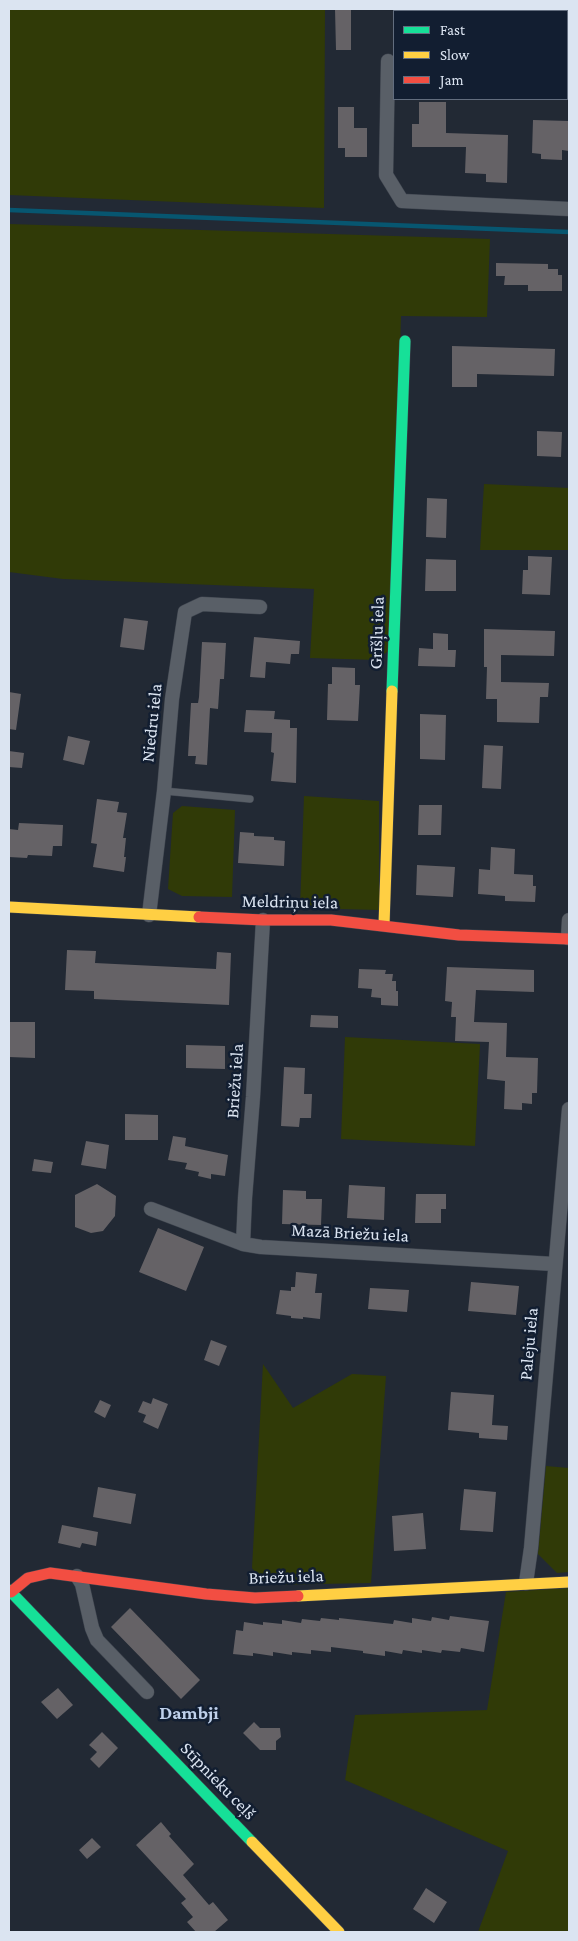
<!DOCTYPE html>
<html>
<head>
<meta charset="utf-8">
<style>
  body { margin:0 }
  #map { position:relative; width:578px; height:1941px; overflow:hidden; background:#222934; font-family:"Crimson Pro",serif }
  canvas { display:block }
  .frame { position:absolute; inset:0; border:10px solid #dbe4f1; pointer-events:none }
  .legend { position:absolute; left:393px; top:10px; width:175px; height:90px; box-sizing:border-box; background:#121e31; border:1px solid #626d7e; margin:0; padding:6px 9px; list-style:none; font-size:15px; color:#dbe4f1 }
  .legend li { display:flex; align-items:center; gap:10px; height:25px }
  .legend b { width:25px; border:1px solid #626d7e }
</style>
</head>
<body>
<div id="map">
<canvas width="578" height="1941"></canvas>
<div class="frame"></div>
<ul class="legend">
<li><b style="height:6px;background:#16e098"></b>Fast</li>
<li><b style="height:6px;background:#ffcf43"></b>Slow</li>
<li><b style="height:6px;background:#f24e42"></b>Jam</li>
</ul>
</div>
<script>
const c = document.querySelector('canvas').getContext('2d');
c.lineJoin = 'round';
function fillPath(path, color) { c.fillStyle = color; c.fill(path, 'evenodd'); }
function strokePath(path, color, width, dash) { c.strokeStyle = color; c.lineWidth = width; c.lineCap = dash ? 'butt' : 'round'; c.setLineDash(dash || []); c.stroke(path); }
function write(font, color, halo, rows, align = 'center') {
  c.font = font + ' "Crimson Pro",serif'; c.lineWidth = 5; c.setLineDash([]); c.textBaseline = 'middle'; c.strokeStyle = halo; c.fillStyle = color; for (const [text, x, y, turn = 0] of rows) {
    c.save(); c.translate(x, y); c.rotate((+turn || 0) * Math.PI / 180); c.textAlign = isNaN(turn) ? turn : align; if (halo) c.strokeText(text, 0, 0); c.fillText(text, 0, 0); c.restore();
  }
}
fillPath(new Path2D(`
  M9,9H325L324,208L9,195Z
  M9,224L490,239L487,317L401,316L395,521L388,651L378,660L310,658L314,589L63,579L9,572Z
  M484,484L569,488L568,550H480Z
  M304,796L379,801V910L300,908Z
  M182,806L235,810L232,897L182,896L168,889L173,813Z
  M345,1037L480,1044L475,1146L341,1139Z
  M263,1364L293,1408L352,1374L386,1376L371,1583L266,1585L252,1568Z
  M546,1466L569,1468V1572L557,1573L538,1554Z
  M569,1588V1932H478L508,1851L345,1780L355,1715L487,1710L506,1592Z`), '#303a07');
strokePath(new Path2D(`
  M9,210L569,232`), '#075670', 4.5);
fillPath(new Path2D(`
  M335,9H351V50H336Z
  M419,102H446V133L508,135L507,183L486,182V174L465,173L466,147H412V124H419Z
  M338,107H354V128H367V157H345V148H338Z
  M533,120L569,121V151L562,150V160L541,159V154L532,153Z
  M496,263L548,264V269H558V275H562V291H528V285H504L505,276H496Z
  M452,346L555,349L554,376L477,374V387H452Z
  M537,431L562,432L561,457L537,456Z
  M427,498L447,499L446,538L426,537Z
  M528,556L552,557L550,595L522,594L523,570H528Z
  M426,559L456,560V591H425Z
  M124,618L148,621L144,650L120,647Z
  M484,629L555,631L554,656L501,655V682L549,683L548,697H540L539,723L497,722V699H486L487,667H484Z
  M433,633L448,634V650H456L455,667L418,666L419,648L433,649Z
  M254,637L300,641L299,654H291L290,664L266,662L265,678L250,677Z
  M202,642L226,643L224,679H220L218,709L210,708L207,765L195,764L196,756H188L191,703H198L199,697Z
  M332,667L355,668V685H360L358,721L327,720L328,684H332Z
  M9,692L21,694L16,730L9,729Z
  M246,710L275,711L274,719L290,720V728H297L296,783L271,781L274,753L271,752L272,733L244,732Z
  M420,714L446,715L445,760L420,759Z
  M68,736L90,741L84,765L63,760Z
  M484,745L503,746L501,789L482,788Z
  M9,751L24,753L22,768L9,767Z
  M97,799L119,802L117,812L127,813L123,838H126L124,857H126L124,872L93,867L97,844L91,843Z
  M419,805H442L441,835H418Z
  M19,823L63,825L62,846H53L52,856L28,855L27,858L9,857V829L18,830Z
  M240,832L254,833V836L274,837V840L285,841L284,866L238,863Z
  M491,847L515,849L514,874L533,875V886H536L535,902L505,901V896L478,894L479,869L490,870Z
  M417,865L455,867L453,897L416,895Z
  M67,950L96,951L95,963L216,969L217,952L231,953L229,1005L94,999V991L65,990Z
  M447,967L534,970V992L476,990L474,1022L507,1023L506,1057L538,1058L537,1093H532V1104L522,1103V1110L504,1109L505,1081L487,1079L489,1042L455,1041L456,1017H451L452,1002L445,1001Z
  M359,969L386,970L385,974H393L392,981H396V991H398V1006L381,1005V998L371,997L372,989L358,988Z
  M311,1015L338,1016V1028L310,1027Z
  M9,1022H35V1058L9,1057Z
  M186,1045L225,1046V1069L186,1068Z
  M284,1067L305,1068L304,1094H312L311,1118H300L299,1127L281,1126Z
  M125,1114L158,1115V1140H125Z
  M173,1136L186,1138L185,1146L228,1155L225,1176L211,1174V1179L198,1176L199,1172L185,1169L187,1163L168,1160Z
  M86,1141L109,1145L106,1169L81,1165Z
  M34,1159L53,1162L51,1173L32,1171Z
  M97,1184L116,1196L115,1216L103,1231L91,1233L75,1227V1195Z
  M349,1185L385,1187L384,1220L347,1218Z
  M283,1190L306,1191V1199H322L321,1225L282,1224Z
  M416,1194H446V1209H441V1223H415Z
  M158,1228L204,1247L186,1291L139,1272Z
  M296,1272L317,1274L315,1293H322L320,1319L303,1317V1319L291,1318V1316L276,1314L280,1290L291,1291V1287H295Z
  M471,1282L519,1286L516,1315L468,1311Z
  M370,1288L409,1290L407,1312L368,1309Z
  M211,1340L227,1346L219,1366L204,1360Z
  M451,1392L494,1395L492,1425L508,1426L507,1440L479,1438V1433L448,1430Z
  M153,1398L168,1404L158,1429L143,1422L146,1415L138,1412L143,1401L151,1404Z
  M100,1400L111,1405L105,1418L94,1412Z
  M98,1487L136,1494L131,1524L93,1517Z
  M464,1489L496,1492L493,1532L460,1530Z
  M423,1513L426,1549L394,1551L392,1516Z
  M62,1525L98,1532L96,1546L82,1543L80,1548L58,1543Z
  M130,1608L200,1680L181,1699L111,1627Z
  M450,1616L489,1621L484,1652L461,1648L460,1652L442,1650L441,1653L422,1650V1653L403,1650L402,1654L385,1651V1656L363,1653V1651L331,1647V1652L311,1650V1654L292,1652V1655L273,1652V1656L253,1653V1656L233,1654L236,1630L243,1631L244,1622L263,1625V1622L282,1624V1620L301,1623L302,1619L320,1621L321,1618L339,1620V1618L393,1624L394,1620L412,1623V1618L431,1621L432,1617L449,1620Z
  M58,1688L73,1705L57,1719L41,1702Z
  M254,1722L260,1728H280L281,1737L276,1741V1750H260L243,1733Z
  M102,1732L118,1748L99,1768L90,1759L97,1752L89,1745Z
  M161,1822L171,1834L169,1836L194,1864L183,1875L209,1905L213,1902L228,1920L214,1932H196L187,1922L193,1917L181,1903L186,1899L136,1845Z
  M92,1838L101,1847L87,1859L79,1850Z
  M426,1888L447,1902L434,1923L413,1909Z`), '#656266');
const lane = new Path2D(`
  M164,791L250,799`);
const street = new Path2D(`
  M388,61L386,175L402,201L569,209
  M149,915L164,791L172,699L185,612L202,604L260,607
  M568,938L569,920
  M151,1209L243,1244L261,1247L554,1264
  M243,1244L245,1198L253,1097L263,920
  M77,1576L82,1584L92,1628L97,1640L147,1692
  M526,1583L531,1548L569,1109`);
const fast = new Path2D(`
  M392,691L405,341
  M9,1590L252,1842`);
const slow = new Path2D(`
  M9,907L199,917
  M384,925L392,691
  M298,1596L569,1582
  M252,1842L339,1932`);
const jam = new Path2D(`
  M199,917L263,920H331L459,935L569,939
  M11,1592L28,1578L50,1573L206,1594L255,1598L298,1596`);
strokePath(lane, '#3e444e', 8);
strokePath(street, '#3e444e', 15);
strokePath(fast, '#3e444e', 12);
strokePath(slow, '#3e444e', 12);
strokePath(jam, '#3e444e', 12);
strokePath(lane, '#595f67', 7);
strokePath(street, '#595f67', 14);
strokePath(fast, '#16e098', 11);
strokePath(slow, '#ffcf43', 11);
strokePath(jam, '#f24e42', 11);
write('18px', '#dbe4f1', '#121e31', [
  ["Grīšļu iela",377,633,-88],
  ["Niedru iela",152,723,-84],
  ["Meldriņu iela",290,902,1],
  ["Briežu iela",235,1081,-86],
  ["Mazā Briežu iela",350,1233,3],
  ["Paleju iela",529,1344,-85],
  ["Briežu iela",286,1577,-2],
  ["Stīpnieku ceļš",218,1781,46]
]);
write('bold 19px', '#bfd0ea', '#121e31', [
  ["Dambji",189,1713]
]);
</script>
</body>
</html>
